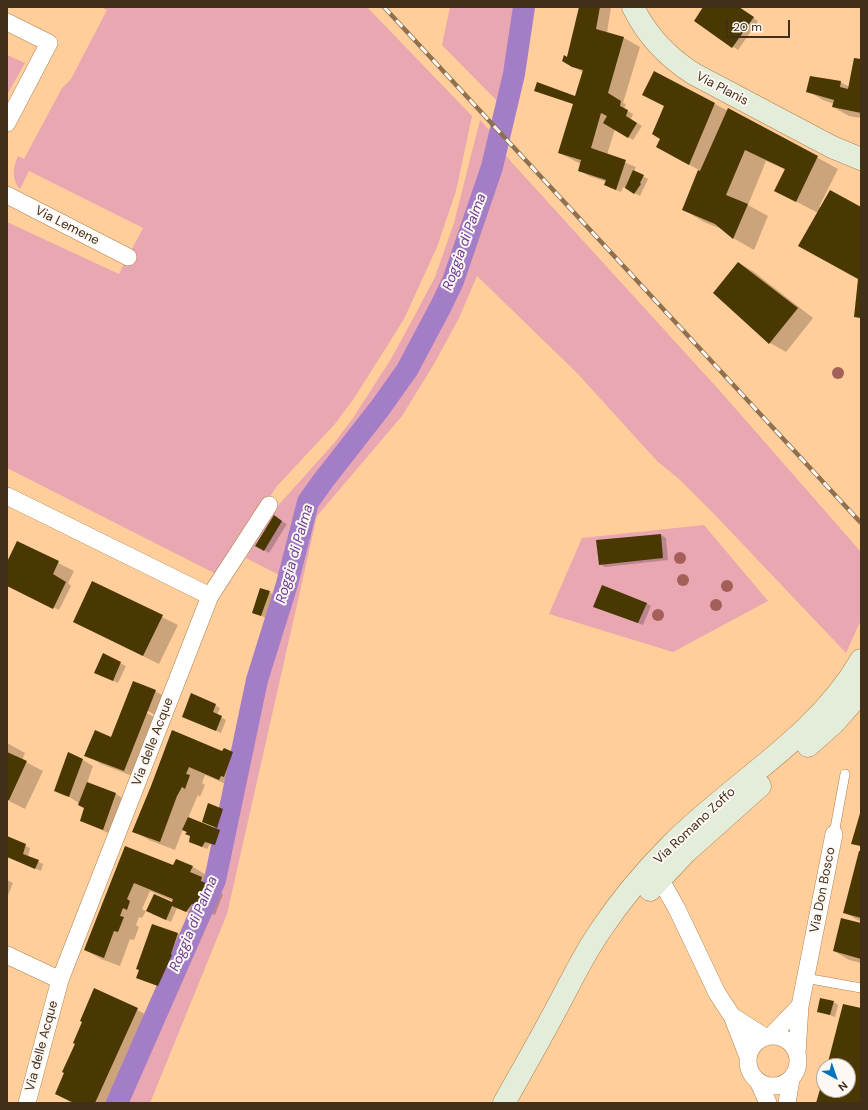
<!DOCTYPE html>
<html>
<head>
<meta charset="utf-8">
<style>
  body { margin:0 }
  #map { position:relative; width:868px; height:1110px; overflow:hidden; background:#ffce9a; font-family:"DM Sans",sans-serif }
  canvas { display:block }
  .frame { position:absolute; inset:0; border:8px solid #422f1a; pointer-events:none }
  .north { position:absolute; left:816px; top:1058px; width:40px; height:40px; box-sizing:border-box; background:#fdf8f3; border:1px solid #b2a89c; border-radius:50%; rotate:140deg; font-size:11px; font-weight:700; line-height:16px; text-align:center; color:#422f1a }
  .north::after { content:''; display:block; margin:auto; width:14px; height:18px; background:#0473be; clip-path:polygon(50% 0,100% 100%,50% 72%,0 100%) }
  .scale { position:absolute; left:726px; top:20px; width:64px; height:18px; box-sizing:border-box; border:2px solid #422f1a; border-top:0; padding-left:5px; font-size:12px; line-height:14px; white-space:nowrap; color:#422f1a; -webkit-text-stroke:3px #fdf8f3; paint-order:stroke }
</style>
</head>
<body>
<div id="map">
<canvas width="868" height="1110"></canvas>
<div class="frame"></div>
<div class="north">N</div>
<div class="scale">20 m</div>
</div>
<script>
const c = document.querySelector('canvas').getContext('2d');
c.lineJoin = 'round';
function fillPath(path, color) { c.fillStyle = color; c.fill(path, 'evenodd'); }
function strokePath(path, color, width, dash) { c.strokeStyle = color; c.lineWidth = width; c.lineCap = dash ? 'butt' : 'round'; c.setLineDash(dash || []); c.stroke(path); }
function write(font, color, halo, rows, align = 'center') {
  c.font = font + ' "DM Sans",sans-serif'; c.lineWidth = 4; c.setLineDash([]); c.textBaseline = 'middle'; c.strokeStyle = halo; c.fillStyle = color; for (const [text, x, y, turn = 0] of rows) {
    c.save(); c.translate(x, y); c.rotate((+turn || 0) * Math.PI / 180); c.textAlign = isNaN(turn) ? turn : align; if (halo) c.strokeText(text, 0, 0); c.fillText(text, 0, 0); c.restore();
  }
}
fillPath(new Path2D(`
  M101,7H367L472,116L456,191L437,247L404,319L353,400L334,425L277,486L218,575L7,468V222L119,274L143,228L29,171L20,189C11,180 13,167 18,156L24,159L62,88L71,79L107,10Z
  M450,7H516L499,103L442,45Z
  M7,55L25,63L7,95Z
  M480,120L491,132C476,208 449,281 410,349C395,376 378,403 359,427C342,448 311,476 302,501C293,525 289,552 283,577L246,558L274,510L335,442L353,418L391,359L415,315L435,277L454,223Z
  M502,145L505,149V155L720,391L861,552V620L846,653L716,516L679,479L657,461L577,373L477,276L459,318L434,364L402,416L317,516L227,914L150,1103H125L217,889L247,749L311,508L413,373L459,280Z
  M704,525L768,601L673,652L549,614L582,538Z`), '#e9a7b2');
fillPath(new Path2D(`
  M580,7H611L607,33L624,38L640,47L623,103L626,104L624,109L633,114L631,119L642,126L633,140L615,129L607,155L636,167L634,171L648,179L640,196L623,187L621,192L610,188L606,185L607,182L589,176L579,170L581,164L559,153L574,104L535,90L576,97L584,73L564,61L568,58Z
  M705,7H738L758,21L738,50L695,21Z
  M861,60V118L849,116L833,107L834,104L823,100L808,91L840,82L850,87Z
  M715,104L728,111L729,109L838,169L819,207L861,208V319L855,316L859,279L818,213L776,191L786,170L766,161L748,205L768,216L754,250L733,238L724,230L704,222L684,210L699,170L673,156Z
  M739,263L754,272L813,318L786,352L770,343L714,293Z
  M274,517L287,524L269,553L256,545Z
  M661,535L666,538L668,560L605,567L600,564Z
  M17,542L74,571L68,583L71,586L59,610L9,586L7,590V562Z
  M93,583L178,625L159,664L74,622Z
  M269,592L274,595L266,618L253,612Z
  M646,603L651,606L643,625L600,609Z
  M103,655L126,666L118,683L101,675Z
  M155,691L166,697L158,717L143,708L142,710L162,722L140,779L101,764L86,755L112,738Z
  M215,705L220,708L217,715L226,720L221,733L188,719Z
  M173,732L226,754L233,752L238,755L236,759L245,765L235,788L205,775L202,783L205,785L200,797L198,795L188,818L224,834L220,847L210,844L207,849L195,844L191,836L183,829L175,850L149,840L133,831Z
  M7,743L25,753L22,760L43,771L25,809L7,800Z
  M83,760L93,766L87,783L116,794L126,800L113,835L81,821L86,808L65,794L64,795L67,797L55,791Z
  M223,809L228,812L222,830L208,824Z
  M7,837L30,848L28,857L43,864L41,871L7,856Z
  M125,847L173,866L176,861L193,867L208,876L206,880L218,887L216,890L223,894L215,915L208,912L207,915L194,909L192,914L177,908L171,922L152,914L172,904L173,901L150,891L142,909L146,911L142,918L139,917L136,925L139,927L134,940L130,939L120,966L101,959L85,950Z
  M861,852V922L844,912Z
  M7,880L13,883L7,898Z
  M861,924V963L849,960L834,951Z
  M153,925L178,934L188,940L174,983L166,981L163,988L137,978Z
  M95,989L153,1018L115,1103H72L56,1094Z
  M834,1002L838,1005L835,1017L818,1011Z`), '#0003');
strokePath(new Path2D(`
  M117,1103L215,880L257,680L287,584L308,502L323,481L380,408L407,370L441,306L453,281L492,167L514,74L524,7`), '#a47dc7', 22);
fillPath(new Path2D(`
  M579,7H600L596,29L624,37L608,93L621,101L620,106L628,110L626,116L637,123L628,138L603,123L607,116L601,113L591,148L626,160L616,190L604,185L606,180L578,171L581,160L558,153L573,104L534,91L537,82L575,96L583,70L572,67L562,61L564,55L567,57Z
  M703,7H739L754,17L732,48L694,21Z
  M854,58L861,59V113L832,107L834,100L806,92L810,76L841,81L840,87L848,89Z
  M654,71L715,103L689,165L656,147L660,139L652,134L664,106L642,95Z
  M728,108L818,156L796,202L774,191L785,169L745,150L726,195L748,204L733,239L715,224L682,210L698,170L700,171Z
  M633,170L644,175L640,183L641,184L634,194L625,188Z
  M830,190L861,207V318L854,317L858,279L798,246Z
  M738,262L798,308L769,344L713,293Z
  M274,515L282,521L264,551L255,546Z
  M661,534L663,558L599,565L596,540Z
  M17,541L59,561L53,574L66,582L53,609L7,586V562Z
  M92,581L163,615L143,656L73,622Z
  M602,585L647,603L638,623L593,607Z
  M260,588L270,591L261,616L252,613Z
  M103,653L121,662L113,681L94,673Z
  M133,681L156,690L124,771L84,756L95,730L111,737Z
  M191,693L216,704L213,712L222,716L216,731L182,717Z
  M172,730L222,751L224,748L233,752L224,777L221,776L219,780L189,767L186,774L190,775L185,789L182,787L177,796L160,842L132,832L151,786Z
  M7,752L27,761L9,800H7Z
  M68,752L83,759L69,797L54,791Z
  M87,782L116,793L103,830L80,821L84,808L78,805Z
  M208,803L223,809L217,828L202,822Z
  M861,810V846L851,844Z
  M188,817L220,830L215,845L205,842L202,847L189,842L190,836L185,834L187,832L182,830Z
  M7,836L26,844L23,854L39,860L35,869L7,857Z
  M125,846L173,865L176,859L193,866L190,872L202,877L201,881L208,884L199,907L192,904L186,912L172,906L166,920L146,911L154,894L172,902L173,899L134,883L127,899L130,901L127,910L123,908L120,916L124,917L118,932L114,931L104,958L84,950Z
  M859,851H861V918L843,913Z
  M841,918L861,923V959L833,951Z
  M152,924L178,933L171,954L172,955L158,986L136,978L139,970L136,969Z
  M94,988L138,1008L95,1103H74L55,1094L64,1073L62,1072L75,1044L73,1043L82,1022L80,1021Z
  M820,998L834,1001L830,1015L817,1012Z
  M843,1004L861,1008V1103H816L823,1079L824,1090H848V1066H827Z`), '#4a3803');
const lane = new Path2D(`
  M834,834L845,774
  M805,978L861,988`);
const street = new Path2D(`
  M7,22L49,43L7,123
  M7,195L128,257
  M7,496L210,596L60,980L27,1103
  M210,596L269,505
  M655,870L677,909L717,993L732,1016L748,1057
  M7,955L60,980
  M732,1016L765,1037
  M772,1035L800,1006
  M748 1061a25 25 0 1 1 50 0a25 25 0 1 1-50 0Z
  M797,1053L800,1006L834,834
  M758,1081L768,1103
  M787,1103L791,1079`);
const secondary = new Path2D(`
  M633,7C647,36 667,57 694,74L832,147L861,159
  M808,746L834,723L861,692
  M650,890L686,852L760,786
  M504,1103C521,1073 538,1043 554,1013C569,986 582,957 600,931C620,901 645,871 671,845C733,782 816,738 861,660`);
strokePath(lane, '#ae814f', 10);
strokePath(street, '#ae814f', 18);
strokePath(secondary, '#ae814f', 23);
strokePath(lane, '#fff', 9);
strokePath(street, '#fff', 17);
strokePath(secondary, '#e4ecda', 22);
const rail = new Path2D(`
  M384,7L861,523`);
strokePath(rail, '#90714f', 4.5);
strokePath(rail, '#fdf8f3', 3, [9]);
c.fillStyle = '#a45f59';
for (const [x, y] of [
  [838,373],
  [680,558],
  [683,580],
  [727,586],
  [716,605],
  [658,615]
]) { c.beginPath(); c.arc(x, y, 6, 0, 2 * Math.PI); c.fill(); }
write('13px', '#422f1a', '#fdf8f3', [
  ["Via Planis",722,89,28],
  ["Via Lemene",67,226,27],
  ["Via delle Acque",153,742,-69],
  ["Via Romano Zoffo",695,826,-43],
  ["Via Don Bosco",823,890,-79],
  ["Via delle Acque",42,1046,-75]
]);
write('italic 14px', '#6c3a93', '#fdf8f3', [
  ["Roggia di Palma",465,242,-70],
  ["Roggia di Palma",295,554,-74],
  ["Roggia di Palma",194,924,-67]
]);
</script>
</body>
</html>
